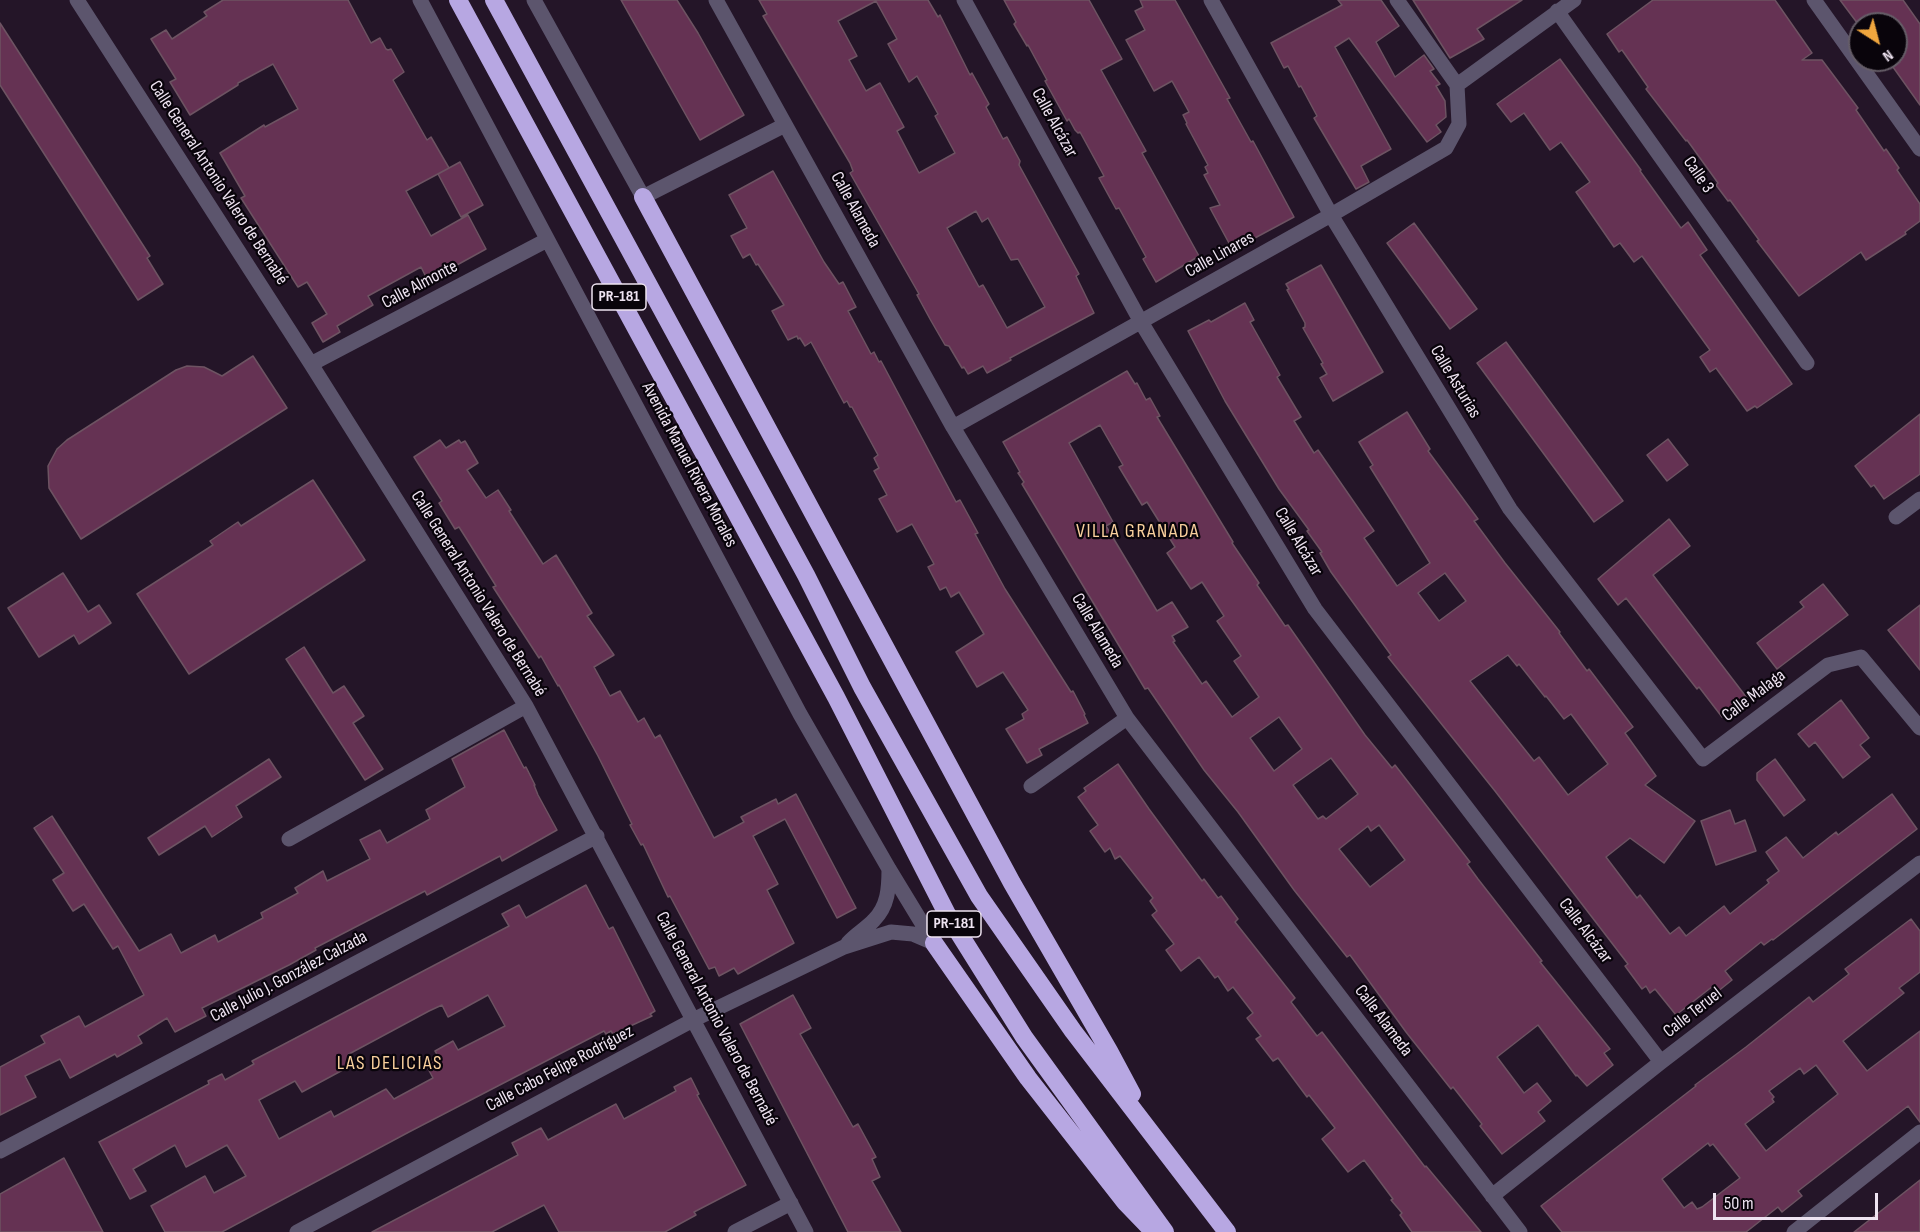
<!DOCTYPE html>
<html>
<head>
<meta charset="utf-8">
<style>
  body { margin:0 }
  #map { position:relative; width:1920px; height:1232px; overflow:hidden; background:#241528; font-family:"Sofia Sans Condensed",sans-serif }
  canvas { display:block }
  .north { position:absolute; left:1848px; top:12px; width:60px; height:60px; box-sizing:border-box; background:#09040b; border:2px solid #655d67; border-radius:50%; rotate:144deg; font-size:16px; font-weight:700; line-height:24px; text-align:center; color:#eee3f1 }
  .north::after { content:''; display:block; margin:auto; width:21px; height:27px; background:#f0a63e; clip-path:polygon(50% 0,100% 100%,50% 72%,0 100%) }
  .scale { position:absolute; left:1713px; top:1193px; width:165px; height:27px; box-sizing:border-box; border:3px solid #eee3f1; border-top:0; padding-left:8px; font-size:18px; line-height:21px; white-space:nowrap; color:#eee3f1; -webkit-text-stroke:4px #09040b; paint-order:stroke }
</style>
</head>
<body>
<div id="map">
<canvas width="1920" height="1232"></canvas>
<div class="north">N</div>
<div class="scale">50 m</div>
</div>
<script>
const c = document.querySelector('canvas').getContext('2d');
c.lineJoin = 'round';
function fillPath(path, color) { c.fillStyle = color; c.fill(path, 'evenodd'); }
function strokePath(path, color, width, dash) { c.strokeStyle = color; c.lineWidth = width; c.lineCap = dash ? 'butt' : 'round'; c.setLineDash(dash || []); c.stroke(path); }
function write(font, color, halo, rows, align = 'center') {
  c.font = font + ' "Sofia Sans Condensed",sans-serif'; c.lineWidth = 4.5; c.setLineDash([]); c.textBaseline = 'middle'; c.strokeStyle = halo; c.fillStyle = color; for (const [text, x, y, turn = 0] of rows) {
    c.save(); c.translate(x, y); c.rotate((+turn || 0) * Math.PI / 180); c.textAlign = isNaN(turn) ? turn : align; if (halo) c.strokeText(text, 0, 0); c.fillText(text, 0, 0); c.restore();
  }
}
const building = new Path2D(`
  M223,0H348L371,43L380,38L386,49L388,50L391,49L404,72L393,80L427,140L431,137L449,168L406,191L431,236L468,215L486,249L428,281L421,267L368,296L373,305L337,326L340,332L323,342L312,323L327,314L307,282L298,287L241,198L245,196L220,153L264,125L265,127L298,109L273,64L238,83V85L190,115L170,82L176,79L151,39L166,30L172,39L207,16L204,12Z
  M621,0H677L698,33L744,115L700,140Z
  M759,0H928L938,17L940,15L970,75L972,73L989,104L986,107L1003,139L1007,137L1020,161L1019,165L1079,274L1076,276L1094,313L1010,358L1011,360L987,373L983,366L968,374L964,367L962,368L949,346L945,345L930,319L917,295L919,294L850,173L853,171L850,163L763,16L767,14ZM876,1L897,39L888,44L909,82L917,76L938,114L935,116L955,153L919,173L897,131L904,127L880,83L866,91L849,60L857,56L838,21ZM976,211L982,222L988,218L1011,260L1018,259L1045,307L1007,328L983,285L979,287L947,228Z
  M1004,0H1089L1122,59L1101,70L1146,151L1142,153L1199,256L1156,282L1143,259L1146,257L1119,208L1116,209L1099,178L1104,176L1080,132L1078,133L1075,130L1069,119L1067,121L1045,81L1047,80L1028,45L1027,46L1014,24L1016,22Z
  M1140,0H1175L1230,98L1227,99L1251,142L1253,141L1294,217L1253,239L1251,234L1230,245L1210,208L1220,205L1204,175L1208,173L1205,167L1208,165L1186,124L1187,123L1183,115L1189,112L1172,81L1154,91L1126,40L1145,30L1135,11L1143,7Z
  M1338,0H1381L1399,26L1376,42L1395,77L1424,55L1434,69L1430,71L1440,84L1436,86L1445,101L1446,117L1436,125L1441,132L1427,142L1349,38L1335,47L1391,149L1361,166L1369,182L1356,189L1314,118L1317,116L1301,86L1299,87L1288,66L1284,68L1271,43L1342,5Z
  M1413,0H1522L1477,29L1484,39L1450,58Z
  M1653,0H1775L1812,53L1802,60H1822L1858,108L1856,110L1884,151L1886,149L1899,168L1897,170L1920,204V221L1905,232L1906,234L1866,260L1861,252L1799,296L1757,241L1759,240L1730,200L1728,201L1716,185L1718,183L1687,140L1686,141L1646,89L1648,87L1622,50L1619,52L1607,34Z
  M1840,0H1903L1920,24V105L1888,60H1896V24H1858Z
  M0,23L150,256L147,258L163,284L138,300L0,85Z
  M1560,59L1641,170L1640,171L1681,228L1688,222L1707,250L1700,255L1792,384L1757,408L1755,406L1747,411L1716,368L1710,372L1700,357L1710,350L1642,256L1634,262L1620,243L1614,247L1576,192L1590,182L1561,142L1550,150L1524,113L1511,122L1497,104Z
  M460,162L483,205L461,217L438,174Z
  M773,171L824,262L839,284L843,282L856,307L848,311L871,354L874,352L879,362L881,361L956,502L960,500L978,533L975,534L1005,589L1071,692L1073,691L1085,714L1084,715L1088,723L1039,749L1042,755L1027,763L1006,729L1024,719L1022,714L1028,710L1003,672L977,687L956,652L984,634L959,592L951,597L946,587L940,590L928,567L934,564L912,524L897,532L879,499L887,495L874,471L879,468L874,458L878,455L852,407H850L847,401L844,403L811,342L805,346L800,338L798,339L797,336L788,340L772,311L784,305L758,264L756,265L750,254L743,258L731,236L747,228L729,195Z
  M1414,223L1477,309L1450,329L1387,243Z
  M1321,265L1383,372L1333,401L1320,378L1327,374L1321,364L1323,363L1303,328L1305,327V323L1287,290L1289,289L1286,284Z
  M1245,303L1254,320L1250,322L1280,375L1277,377L1301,417L1294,421L1314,453L1318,450L1374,531L1364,538L1397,586L1430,563L1370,467L1373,465L1359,442L1407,412L1430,449L1428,451L1478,519L1474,521L1505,563L1560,632L1559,633L1587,671L1589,669L1633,727L1625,733L1656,776L1645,785L1695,821L1664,863L1630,838L1606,857L1637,898L1640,895L1670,934L1679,927L1686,936L1724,906L1730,914L1769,883L1767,880L1779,871L1766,852L1786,837L1803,858L1836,832L1838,835L1892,794L1917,829L1773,940L1772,939L1764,945L1761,942L1725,971L1732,980L1717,992L1713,986L1676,1015L1655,989L1650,993L1646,986L1642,989L1625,966L1628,964L1495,791L1388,657L1391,655L1331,572L1320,553L1322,552L1307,531L1309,530L1279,489L1225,401L1188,331L1209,320L1211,322ZM1445,573L1466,601L1439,621L1418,593ZM1508,655L1517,666L1519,664L1545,697L1546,696L1564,719L1571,714L1608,764L1568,795L1539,757L1534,761L1470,681Z
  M1506,342L1623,501L1594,522L1477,363Z
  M253,356L287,408L81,539L49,488L48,466L57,449L67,440L176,370L187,366L204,367L222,376Z
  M1127,371L1135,384L1137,383L1146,400L1150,398L1160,416L1157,417L1233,542L1232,543L1259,583L1257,585L1285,626L1288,625L1365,735L1392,768L1395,765L1470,862L1467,864L1478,879L1542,961L1540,962L1610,1049L1604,1053L1613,1065L1587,1086L1577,1075L1576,1076L1538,1025L1497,1057L1524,1093L1537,1083L1551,1101L1538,1112L1545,1121L1502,1154L1480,1126L1482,1124L1453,1087L1451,1089L1406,1032L1350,955L1347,957L1294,890L1238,812L1204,770L1148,688L1145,689L1022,484L1024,482L1018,473L1020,472L1003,442ZM1100,425L1123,465L1119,467L1142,505L1147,502L1175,547L1167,553L1191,589L1202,582L1224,616L1217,621L1241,656L1234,661L1259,697L1232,717L1206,681L1202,684L1173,642L1175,641L1172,636L1188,627L1172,602L1157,611L1106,526L1113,522L1069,443ZM1279,717L1302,749L1274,771L1250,738ZM1331,758L1358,794L1326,819L1323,816L1318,819L1293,785ZM1379,825L1405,860L1370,887L1339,849L1368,826L1371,831Z
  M1920,414V474L1884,499L1874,485L1871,487L1855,466Z
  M1668,439L1688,465L1667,481L1647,455Z
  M440,440L446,448L459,440L461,443L465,441L478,463L467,470L486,498L498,490L511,510L509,511L543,564L556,555L592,613L587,616L614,655L594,667L610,696L620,691L638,722L644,718L655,738L660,735L714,838L744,822L741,817L776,799L778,804L796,794L856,908L837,918L785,819L753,836L778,884L767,890L794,943L738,974L734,968L719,976L715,967L709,969L670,896L668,897L643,844L641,845L630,825L632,824L598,756L559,685L558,686L541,656L539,658L493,587L496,586L466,538L459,527L455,529L439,503L442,501L414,457Z
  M313,480L365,560L189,674L137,594L213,545L210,541L238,522L241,526Z
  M1669,519L1690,546L1653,575L1747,698L1722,717L1699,687L1697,689L1626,598L1618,605L1598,579Z
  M63,573L88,612L99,605L111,623L79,644L74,635L39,657L8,608Z
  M1823,584L1848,615L1777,669L1757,643L1804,607L1800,602Z
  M1920,605V670L1888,630Z
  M304,647L333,693L344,686L364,716L353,723L383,769L365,780L286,659Z
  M1841,700L1869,738L1860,745L1870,757L1843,778L1815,742L1809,747L1798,734Z
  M504,730L524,768L526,767L535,785H534L538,795L557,830L502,861L500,856L427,895L425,891L315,948L316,950L289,965L202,1008L206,1016L175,1032L167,1018L138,1036L142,1043L117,1057L115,1054L70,1078L60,1059L25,1076L36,1097L0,1115V1067L45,1043L41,1036L79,1016L85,1027L144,995L118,946L113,949L84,904L73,911L53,880L64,873L34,828L52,816L139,951L171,934L181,953L215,935L218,942L263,918L261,913L298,893L295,888L323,871L327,881L370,859L360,840L380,830L387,843L430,819L426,810L465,787L452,759Z
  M269,759L281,777L236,806L242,817L212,837L205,826L159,855L148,838Z
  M1775,759L1805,800L1784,816L1757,780V773Z
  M1118,764L1149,809L1202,881L1204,879L1218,898L1221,896L1238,919L1235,922L1295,998L1291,1002L1317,1036L1322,1032L1425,1167L1426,1166L1481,1232H1412L1400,1215L1402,1213L1391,1200L1393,1199L1364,1160L1348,1172L1322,1139L1335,1128L1309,1095L1307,1097L1278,1058L1273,1061L1256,1039L1261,1036L1247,1018L1253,1013L1233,987L1228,991L1218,976L1215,978L1199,957L1181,971L1166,950L1174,944L1152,915L1157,911L1150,901L1153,898L1120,856L1115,859L1110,848L1105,852L1090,831L1098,825L1078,797L1086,791L1084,788Z
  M1730,810L1735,824L1745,820L1756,851L1716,865L1701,821Z
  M586,885L609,929L613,927L655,1011L650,1014L652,1016L613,1034L611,1031L606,1034L604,1031L409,1132L222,1232H165L151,1206L205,1176L214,1193L246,1176L227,1145L186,1167L175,1145L133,1169L146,1191L130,1199L99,1142L209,1084L208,1081L222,1074L225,1080L254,1064L252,1061L509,926L502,914L519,905L526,918ZM488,995L505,1026L458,1050L453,1041L435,1051L438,1056L425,1063L433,1078L394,1099L386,1089L334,1117L331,1111L279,1139L259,1100L295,1081L302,1092L354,1064L349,1054L429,1011L442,1005L448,1017Z
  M1911,919L1920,931V972L1899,988L1904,993L1843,1041L1867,1071L1920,1031V1122L1908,1106L1798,1191L1802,1196L1782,1212L1778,1207L1746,1232H1562L1541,1206L1696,1086L1695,1085L1746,1047L1809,997L1813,1002L1849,974L1845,969ZM1816,1065L1838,1094L1766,1151L1745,1124L1774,1102L1772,1099L1774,1097L1769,1091L1800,1068L1804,1074ZM1708,1143L1710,1146L1713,1144L1740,1178L1702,1207L1697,1209L1692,1202L1684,1208L1662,1179Z
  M793,995L811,1028L800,1034L853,1127L858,1124L876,1157L872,1159L880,1177L872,1181L901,1232H848L740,1024Z
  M691,1078L699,1094L697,1095L746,1185L694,1212L696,1215L665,1232H559L544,1205L492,1232H372L518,1155L512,1143L541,1128L548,1140L616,1104L624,1119L676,1091L674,1087Z
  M64,1158L103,1232H0V1194Z
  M1920,1180V1232H1854L1877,1214Z`);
fillPath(building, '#653253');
strokePath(building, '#6d5362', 1.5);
strokePath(new Path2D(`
  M77,0L311,364L526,706L806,1232
  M420,0L800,714L889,869L934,943
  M534,0L643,197L785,125
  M716,0L953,427L1127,718L1520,1232
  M964,0L1141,322L1315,609L1661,1062
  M1211,0L1331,215L1510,509L1703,759L1828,665L1861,657L1920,728
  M1397,0L1457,85
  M1814,0L1920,149
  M1557,11L1807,363
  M1457,85L1574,0
  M311,364L547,240
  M953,427L1331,215L1446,148L1459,124L1457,85
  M1896,517L1920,499
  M1031,786L1127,718
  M289,839L526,706
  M848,943C856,934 867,928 874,920C888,906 889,888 889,869
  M0,1151L597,836
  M1492,1196L1661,1062L1920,863
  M297,1232L695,1019L844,947L891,932L913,934L934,943
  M735,1232L791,1203
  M1794,1232L1920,1132`), '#5c556d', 15);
strokePath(new Path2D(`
  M458,0L836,697L947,914L1024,1037L1165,1232
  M494,0L806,575L862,687L979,896L1073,1031L1227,1232
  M643,197L1012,883L1109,1051L1132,1094
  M934,943L1028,1078L1125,1202L1152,1230`), '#b7a7e2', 18);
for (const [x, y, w] of [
  [619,297,54],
  [954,924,54]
]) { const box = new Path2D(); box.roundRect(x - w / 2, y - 13, w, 26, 4.5); c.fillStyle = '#09040b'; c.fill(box); strokePath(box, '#eee3f1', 1.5); }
write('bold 16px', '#eee3f1', null, [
  ["PR-181",619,297],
  ["PR-181",954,924]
]);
write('18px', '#eee3f1', '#09040b', [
  ["Calle Alcázar",1054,123,61],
  ["Calle 3",1698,175,55],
  ["Calle General Antonio Valero de Bernabé",218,183,57],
  ["Calle Alameda",855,210,61],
  ["Calle Linares",1220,255,-29],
  ["Calle Almonte",420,285,-28],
  ["Calle Asturias",1455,382,59],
  ["Avenida Manuel Rivera Morales",689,465,62],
  ["Calle Alcázar",1298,542,59],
  ["Calle General Antonio Valero de Bernabé",478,594,58],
  ["Calle Alameda",1097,631,59],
  ["Calle Malaga",1754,696,-37],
  ["Calle Alcázar",1585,931,53],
  ["Calle Julio J. González Calzada",289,977,-28],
  ["Calle Teruel",1693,1013,-38],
  ["Calle General Antonio Valero de Bernabé",716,1019,62],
  ["Calle Alameda",1383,1021,53],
  ["Calle Cabo Felipe Rodríguez",560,1069,-28]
]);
c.letterSpacing = '1.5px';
write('20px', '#f9d09d', '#09040b', [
  ["VILLA GRANADA",1138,532],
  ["LAS DELICIAS",390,1064]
]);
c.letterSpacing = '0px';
</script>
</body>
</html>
